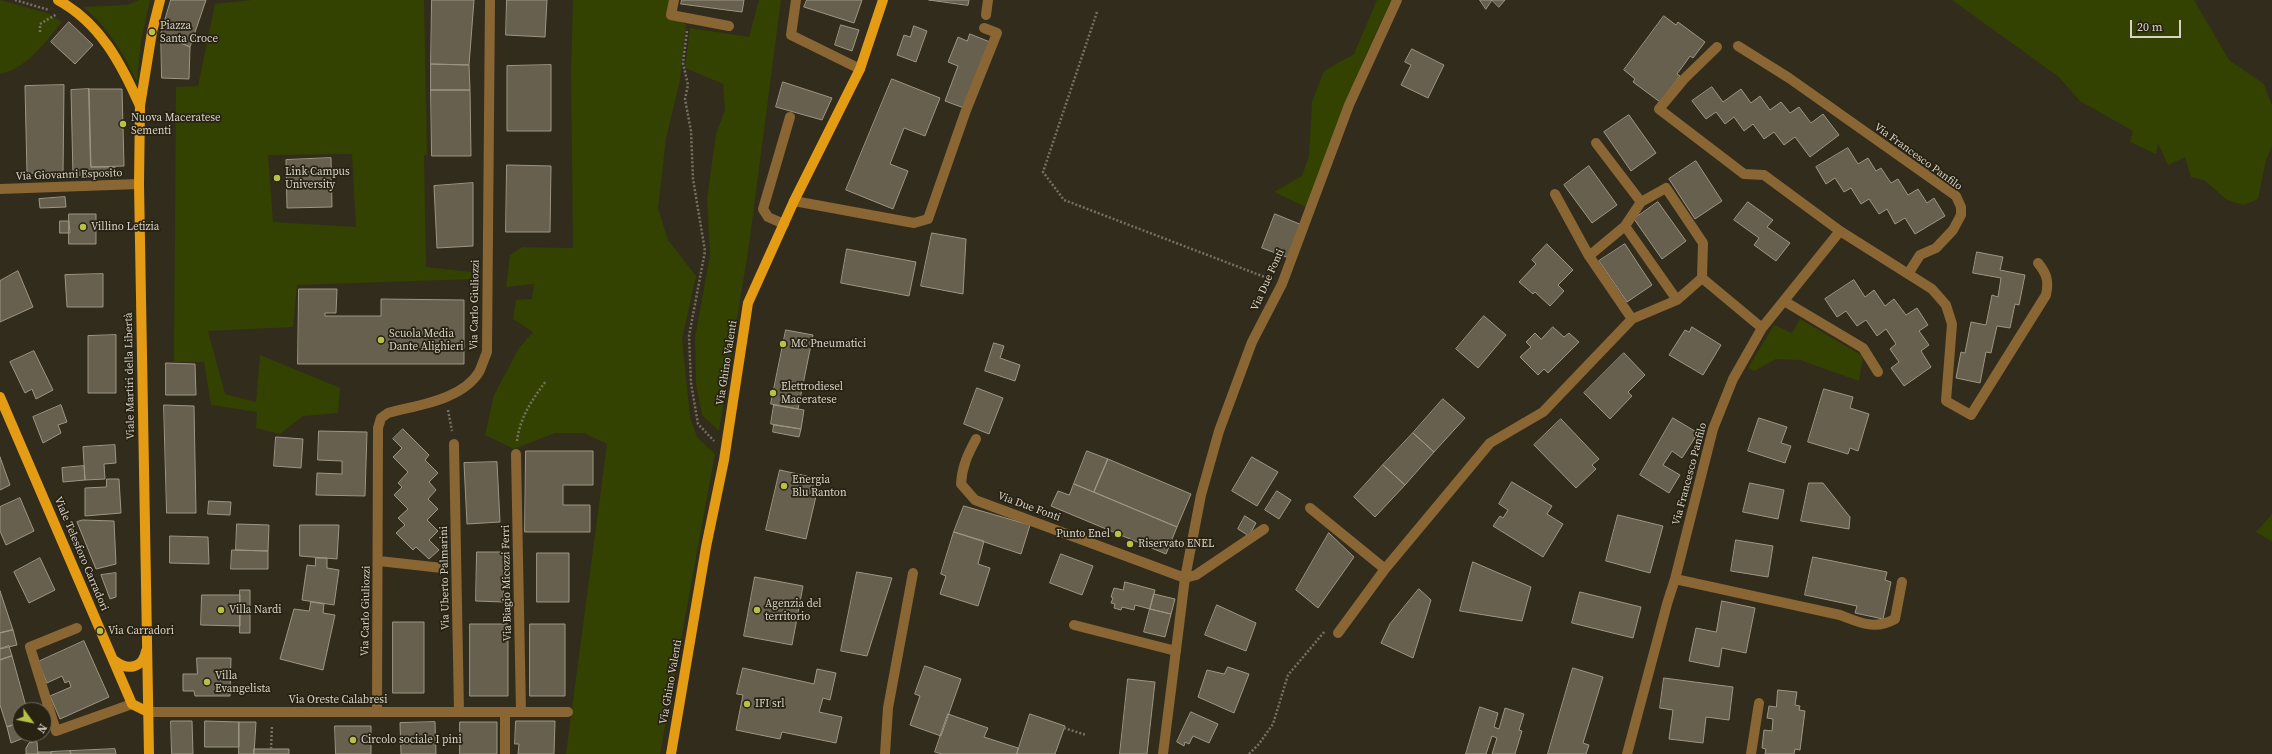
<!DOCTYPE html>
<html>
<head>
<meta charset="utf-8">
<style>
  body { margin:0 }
  #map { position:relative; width:2272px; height:754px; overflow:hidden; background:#322c1d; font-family:"Source Serif 4",serif }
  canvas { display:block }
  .north { position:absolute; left:12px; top:702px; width:40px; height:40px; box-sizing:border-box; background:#282213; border:1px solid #6e695c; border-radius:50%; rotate:123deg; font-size:11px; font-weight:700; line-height:16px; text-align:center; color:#d7d3c9 }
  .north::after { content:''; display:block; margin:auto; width:14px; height:18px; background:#b9c046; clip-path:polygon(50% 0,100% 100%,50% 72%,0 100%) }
  .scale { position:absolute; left:2130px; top:20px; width:51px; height:18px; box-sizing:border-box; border:2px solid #d7d3c9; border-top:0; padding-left:5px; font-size:12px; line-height:14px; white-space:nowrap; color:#d7d3c9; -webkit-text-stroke:3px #282213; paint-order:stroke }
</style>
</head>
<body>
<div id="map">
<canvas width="2272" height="754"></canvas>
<div class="north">N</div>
<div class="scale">20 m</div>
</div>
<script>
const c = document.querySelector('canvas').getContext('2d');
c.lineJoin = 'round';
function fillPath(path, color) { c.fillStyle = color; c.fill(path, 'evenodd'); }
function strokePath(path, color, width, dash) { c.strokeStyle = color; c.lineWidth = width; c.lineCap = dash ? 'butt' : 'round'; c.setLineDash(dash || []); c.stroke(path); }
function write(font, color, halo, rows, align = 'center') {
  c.font = font + ' "Source Serif 4",serif'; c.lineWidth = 3.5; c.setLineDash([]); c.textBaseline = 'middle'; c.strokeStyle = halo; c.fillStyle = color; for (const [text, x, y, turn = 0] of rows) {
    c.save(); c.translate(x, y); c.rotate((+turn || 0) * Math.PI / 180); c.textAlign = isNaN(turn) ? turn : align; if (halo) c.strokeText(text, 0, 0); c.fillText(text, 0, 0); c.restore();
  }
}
fillPath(new Path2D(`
  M0,0L47,13L62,22C44,43 28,68 0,74Z
  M139,0H150L141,41L137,82C123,53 108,27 83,7L127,5Z
  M252,0H424L427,155H424L426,267L471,272L474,279L297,285L293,327L208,331L225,394L256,402L260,355L340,388L338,413L303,416L280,434L256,428L257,412L211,405L204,362H174L176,87L198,86L215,4ZM352,154L356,227L273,222L268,155Z
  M573,0H670L669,17L686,24L680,80L666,139L658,208L668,240L696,276L682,339L690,417L697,437L715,454L660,754H566L607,444L584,433H555L514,449L485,435L494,395L519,348L533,332L513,319L516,300L532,299L534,284L506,287L510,255L522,247L573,248L571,72Z
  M759,0H781L749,245L719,431L702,415L696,384L695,338L710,255L707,199L716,134L725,110L723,84L685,68L690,28L749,37Z
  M1377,0H1391L1364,59L1306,207L1274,192L1302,176L1309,156L1312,102L1324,71L1354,54Z
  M1952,0H2194L2229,60L2264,84L2272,106V146L2266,160L2258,199L2244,205L2227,200L2204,180L2191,177L2185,157L2168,165L2158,143L2156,154L2130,142L2133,131L2080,101L2059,77Z
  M1800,319L1863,356L1859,381L1800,360L1776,359L1754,371L1748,368L1774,325L1792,333Z
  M2272,514V542L2256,532Z`), '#334200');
const building = new Path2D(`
  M171,0H206L190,47L161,34Z
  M432,0H474L469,65L431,64Z
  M507,0H547L545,37L506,35Z
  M682,0H744L742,12L681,4Z
  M807,0H862L854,23L804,7Z
  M929,0H969L968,5Z
  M1480,0H1492L1486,9Z
  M1492,0H1505L1499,7Z
  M1664,16L1676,25L1678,22L1705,42L1693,58L1690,56L1688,59L1677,74L1680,76L1660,102L1633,82L1635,79L1624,70Z
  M69,22L93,45L75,64L51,42Z
  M841,25L859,30L852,51L835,45Z
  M914,26L927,31L916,62L897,55L904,35L910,37Z
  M161,34L190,47L189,79L162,78Z
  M970,34L990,42L964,108L945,101L958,66L948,62L958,37L967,41Z
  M1412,49L1444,65L1428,98L1401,85L1411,65L1405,62Z
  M431,64L469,65L470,90H431Z
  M551,65V131H507V66Z
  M892,79L940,98L925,136L904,128L890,164L908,171L893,209L846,190Z
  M783,82L832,98L822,120L776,107Z
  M64,85L63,174L27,173L25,86Z
  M1712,87L1723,102L1741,89L1751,103L1760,96L1770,110L1781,102L1790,113L1799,107L1811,123L1823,114L1839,135L1810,157L1795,137L1784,145L1774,132L1764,139L1753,124L1744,131L1734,117L1725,124L1716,112L1706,119L1692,101Z
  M89,89L91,167H115V175L73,176L71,90Z
  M89,89H122L124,166L91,167Z
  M431,90H470L471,156H432Z
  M1629,115L1656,153L1631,171L1604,132Z
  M1848,148L1858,164L1868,158L1876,171L1881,168L1891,183L1898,179L1908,195L1918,189L1927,203L1934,198L1945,216L1915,234L1905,218L1895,224L1887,209L1879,214L1869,199L1861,204L1851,188L1844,192L1835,178L1826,184L1816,167Z
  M331,158L332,207L287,208L286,160Z
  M1696,161L1722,201L1695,219L1669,179Z
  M507,165L551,166L550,232H506Z
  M1589,166L1617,205L1592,223L1564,185Z
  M473,183V246L437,248L434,186Z
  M65,197L66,207L40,208L39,199Z
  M1658,202L1686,241L1662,259L1634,219Z
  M1748,202L1773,220L1767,227L1790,243L1776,261L1754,245L1759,238L1734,220Z
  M69,214H96V244H69Z
  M1275,214L1302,225L1289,258L1262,248Z
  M60,221H69L70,233H60Z
  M932,233L966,239L963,294L921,286Z
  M1547,244L1573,270L1558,285L1564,291L1550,306L1535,292L1533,294L1519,282L1536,264L1532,260Z
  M1625,244L1652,285L1627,302L1599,261Z
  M847,249L916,262L909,296L841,283Z
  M1977,252L2003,257L2000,270L2025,275L2019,305L2015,304L2010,328L1997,326L1991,353L1986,352L1980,383L1956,378L1961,352L1965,353L1971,322L1986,325L1992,295L1998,297L2001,278L1973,273Z
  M18,271L33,307L0,322V281Z
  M103,274V307H67L65,275Z
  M1854,280L1865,297L1874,290L1885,306L1894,299L1906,315L1917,308L1928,325L1919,331L1929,345L1921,351L1931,367L1904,386L1891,368L1899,362L1890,349L1896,344L1886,329L1877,336L1866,320L1857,326L1846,311L1837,317L1825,299Z
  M299,289H337L336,313H325V316H381V299L464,300V364H298Z
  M1484,316L1506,335L1478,368L1456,349Z
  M1553,327L1564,337L1569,333L1579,342L1548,373L1544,369L1538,375L1520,357L1531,347L1526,342L1535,333L1541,339Z
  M1692,327L1721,345L1703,375L1669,355L1685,330L1689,332Z
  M786,330L813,335L798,409L771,404Z
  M116,335V393H88V336Z
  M994,343L1004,346L1000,358L1020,365L1015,381L985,371Z
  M34,351L53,390L36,399L32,389L25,393L10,362Z
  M1624,353L1645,375L1628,392L1632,396L1610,419L1584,393Z
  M166,363L195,364L196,395H166Z
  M977,388L1003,398L989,434L964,424Z
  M1824,389L1853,397L1850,408L1869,414L1858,451L1850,448L1848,454L1808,442Z
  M1443,399L1465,418L1434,452L1413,433Z
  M61,405L67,422L58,425L61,433L43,443L33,417Z
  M164,405L194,406L196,513H167Z
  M774,405L804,410L801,429L771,424Z
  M1673,418L1698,433L1682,458L1672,451L1663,465L1680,475L1669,493L1640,475Z
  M1759,418L1787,427L1781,443L1791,446L1785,463L1748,451Z
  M1561,419L1599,459L1592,465L1596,469L1576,488L1534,445Z
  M774,425L801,429L799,437L773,432Z
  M403,429L429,455L425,460L438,473L429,482L436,490L428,499L438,509L427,520L438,531L429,540L439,550L429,559L416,547L413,550L396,533L405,525L398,518L408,509L394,495L402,487L398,483L408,472L393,457L402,448L393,439Z
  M319,431L367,432L365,496L316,495L317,473L342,474V461L318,460Z
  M1413,433L1434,452L1405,485L1383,465Z
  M276,437L303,439L301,468L274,466Z
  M115,445L116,463L104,464L105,479L85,480L83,447Z
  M526,451H593V485H563V505H590V532H525Z
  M1087,451L1108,459L1094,492L1074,484Z
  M0,457L10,485L0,490Z
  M1252,457L1278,472L1257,506L1232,491Z
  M1108,459L1191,494L1177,527L1094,492Z
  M497,462L500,522L467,524L464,463Z
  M1383,465L1405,485L1375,517L1354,497Z
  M84,466L85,480L63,482L62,468Z
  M780,470L820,479L806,539L766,530Z
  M107,479H119L121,513L85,516V488L106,487Z
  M1512,482L1552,506L1547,514L1563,524L1543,557L1493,526L1500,516L1503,518L1508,510L1499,504Z
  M1750,483L1784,490L1778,519L1743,512Z
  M1809,483H1823L1850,517L1849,529L1801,521Z
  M1074,484L1177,527L1166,554L1051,506L1058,491L1069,495Z
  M1277,491L1291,500L1279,519L1265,510Z
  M20,498L34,531L6,545L0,531V507Z
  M209,501L231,502L230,515L208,514Z
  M964,506L1030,525L1021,554L954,532Z
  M1618,515L1663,526L1650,573L1606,561Z
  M1245,516L1256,523L1249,536L1238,529Z
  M83,520L114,521L116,564L96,569L77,522Z
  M237,524L269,525L268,551L236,550Z
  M300,525H339L337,559L300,556Z
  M954,532L984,541L978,564L990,568L978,606L940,594L946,576L941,574Z
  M1329,533L1354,557L1318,608L1296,590Z
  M170,536L208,537L209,564L170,563Z
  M1736,540L1773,546L1768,577L1731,571Z
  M232,550L268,551V569H231Z
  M477,552H504L503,602L476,601Z
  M537,553H569V602H537Z
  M1061,554L1093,566L1082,595L1050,583Z
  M1813,557L1887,572L1885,580L1891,582L1883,619L1855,613L1857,606L1805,595Z
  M40,558L55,590L29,603L14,572Z
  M316,558H327V568L339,570L334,605L302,600L307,565L315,566Z
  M1473,562L1531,587L1522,621L1460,611Z
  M857,572L892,578L867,656L841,651Z
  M116,573V597L110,599L101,575Z
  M755,577L803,586L792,645L744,636Z
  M1125,582L1155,590L1150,609L1135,605L1134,610L1122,607L1121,610L1114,608L1115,604L1111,603L1113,598L1111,597L1114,588L1123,590Z
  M1419,589L1431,600L1413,658L1381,643L1390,624Z
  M240,590H250V633H240Z
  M0,591L13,630L0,633Z
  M1580,592L1641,607L1633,638L1572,623Z
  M1154,594L1175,599L1171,614L1150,609Z
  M202,595H240V626L201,625Z
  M1722,601L1755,608L1746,653L1722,648L1719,667L1689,661L1696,628L1716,632Z
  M311,602L324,604L323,613L335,615L323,670L280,659L294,609L309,611Z
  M1217,605L1256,623L1246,651L1205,635Z
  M1150,609L1171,614L1165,637L1144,632Z
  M393,622H424V693H393Z
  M470,624H508V696H470Z
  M530,624H565V696H530Z
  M13,630L17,645L0,649V633Z
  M84,641L109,697L60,719L50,696L71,687L69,681L65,683L62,676L47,683L38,662Z
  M9,646L12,656L0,660V649Z
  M12,656L27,710H20V723L7,727L0,705V660Z
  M197,658H231L230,696H195L194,691H183V674H197Z
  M925,666L961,679L941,736L910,725L920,696L915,694Z
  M1228,667L1249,674L1234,713L1198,697L1207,670L1224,674Z
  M743,668L814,684L817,669L836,673L830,700L823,698L819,712L842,717L836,743L782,732L780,739L736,730L743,695L737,694Z
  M1573,668L1603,677L1583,743L1589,745L1586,754H1548Z
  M1664,678L1733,687L1729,720L1706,717L1703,743L1669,739L1673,710L1660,708Z
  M1128,679L1155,682L1147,754H1120Z
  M1778,690L1797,692L1795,705L1800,706L1799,710L1805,711L1800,750L1795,749L1794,754H1765L1766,749L1762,748L1764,730L1772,731L1773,719L1767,718L1769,706L1776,707Z
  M1480,707L1498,713L1494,727L1499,729L1505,708L1524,714L1519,730L1522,731L1515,754H1492L1497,738L1492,736L1486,754H1466Z
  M1191,712L1218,724L1209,743L1193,736L1189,744L1185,742L1184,746L1177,742Z
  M948,714L988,728L984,737L1018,748L1017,754H942L935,752Z
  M1030,714L1065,726L1055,754H1017Z
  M171,721H192L193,754H172Z
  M205,721L239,722V747H205Z
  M516,721H555L554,754H518L519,744H515Z
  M239,722H256L254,754H239Z
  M435,722L436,754H401L400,723Z
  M460,722H497V754H460Z
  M20,723V734H34L11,743L7,727Z
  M335,726H371V754H336Z
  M37,742L38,754H26V748L29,743Z
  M115,749L116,754H71L70,751Z
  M254,749H289V754H254Z
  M70,751L71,754H51V752Z
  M38,752H51V754H38Z`);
fillPath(building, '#67604f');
strokePath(building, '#9d9684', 1);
strokePath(new Path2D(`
  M15,0L49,10
  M1097,12L1043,172L1064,200L1270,279
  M687,31L683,63L688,85L685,99L691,131L693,179L705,251L689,336L691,383L698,424L714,441
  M40,32V24L57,14
  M448,410L452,431
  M517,441C520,417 532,400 546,381
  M1171,540L1179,543
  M1064,728L1086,735
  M271,749L272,725
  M1249,754L1259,744L1273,724L1288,675L1325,631`), '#777165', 2.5, [2, 2]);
strokePath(new Path2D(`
  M674,0L671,15L729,26
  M796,0L791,35L860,69
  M986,15L988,0
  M1738,46L1789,78L1956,196L1961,207V215L1953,230L1936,248L1920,255L1908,274
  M1717,47L1684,79L1659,109L1744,174L1764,175L1840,231L1932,289L1946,305L1952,324L1946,401L1971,415L2046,295C2049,281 2047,274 2038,263
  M1596,143L1641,202L1625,226
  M0,189L139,184
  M1555,194L1589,256L1632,319
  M794,201L914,223L928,219L965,113L997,33L984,28
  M1641,202L1666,188L1703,243L1702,278
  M784,224L768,217L763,209L790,117
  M1589,256L1625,226L1677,300
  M1784,301L1863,348L1878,372
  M976,439C968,454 962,466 961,484L975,500L1185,578L1196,575L1264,529
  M454,444L459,712
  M516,454L521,712
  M1310,508L1385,569L1490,443L1543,412L1632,319L1677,300L1702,278L1762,328
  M379,561L442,568
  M1675,579L1840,615C1860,623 1875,630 1895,619L1902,582
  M1074,625L1176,651
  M77,628L30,647L56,731L132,704
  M1338,633L1385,569
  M148,712H568
  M377,712L378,428L381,418L388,413C417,405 462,400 479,372C482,366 484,359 487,352L490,0
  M505,712V754
  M885,754L888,708L913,573
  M1163,754L1185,578L1201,495L1219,431L1252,342L1282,284L1349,105L1397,0
  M1627,754L1667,604L1675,579L1713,429L1733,379L1762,328L1840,231
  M1751,754L1759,703`), '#896633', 10);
strokePath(new Path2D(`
  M58,0C100,23 121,63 140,106
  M0,397L132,704L148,712
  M115,661C128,671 143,668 146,651
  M149,754L139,184L140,106L152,32L160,0
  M671,754L706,547L724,460L748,303L794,201L860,69L883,0`), '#e59c15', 10);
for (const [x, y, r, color] of [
  [152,32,4,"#b9c046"],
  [123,124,4,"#b9c046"],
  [277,178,4,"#b9c046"],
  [83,227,4,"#b9c046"],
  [381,340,4,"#b9c046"],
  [783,344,4,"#b9c046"],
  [773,393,4,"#b9c046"],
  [784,486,4,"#b9c046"],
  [1118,534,4,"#b9c046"],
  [1130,544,4,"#b9c046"],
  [221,610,4,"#b9c046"],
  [757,610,4,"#b9c046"],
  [100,631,4,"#b9c046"],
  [207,682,4,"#b9c046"],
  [747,704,4,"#b9c046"],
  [353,740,4,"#b9c046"]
]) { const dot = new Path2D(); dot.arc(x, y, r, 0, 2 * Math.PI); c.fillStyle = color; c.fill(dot); strokePath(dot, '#282213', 1.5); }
write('11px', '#d7d3c9', '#282213', [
  ["Piazza",160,26],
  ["Santa Croce",160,39],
  ["Nuova Maceratese",131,118],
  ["Sementi",131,131],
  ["Link Campus",285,172],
  ["University",285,185],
  ["Villino Letizia",91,227],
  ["Scuola Media",389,334],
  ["Dante Alighieri",389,347],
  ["MC Pneumatici",791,344],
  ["Elettrodiesel",781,387],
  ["Maceratese",781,400],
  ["Energia",792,480],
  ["Blu Ranton",792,493],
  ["Punto Enel",1110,534,"right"],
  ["Riservato ENEL",1138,544],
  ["Agenzia del",765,604],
  ["territorio",765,617],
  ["Villa Nardi",229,610],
  ["Via Carradori",108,631],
  ["Villa",215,676],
  ["Evangelista",215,689],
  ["IFI srl",755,704],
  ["Circolo sociale I pini",361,740]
], 'left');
write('11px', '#d7d3c9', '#282213', [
  ["Via Francesco Panfilo",1918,157,36],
  ["Via Giovanni Esposito",69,175,-2],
  ["Via Due Fonti",1268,280,-66],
  ["Via Carlo Giuliozzi",475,305,-89],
  ["Via Ghino Valenti",727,363,-81],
  ["Viale Martiri della Libertà",130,376,-91],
  ["Via Francesco Panfilo",1690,474,-75],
  ["Via Due Fonti",1029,507,20],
  ["Viale Telesforo Carradori",81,554,67],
  ["Via Uberto Palmarini",445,578,-91],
  ["Via Biagio Micozzi Ferri",507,583,-91],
  ["Via Carlo Giuliozzi",366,611,-89],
  ["Via Ghino Valenti",671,682,-80],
  ["Via Oreste Calabresi",338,700]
]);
</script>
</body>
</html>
